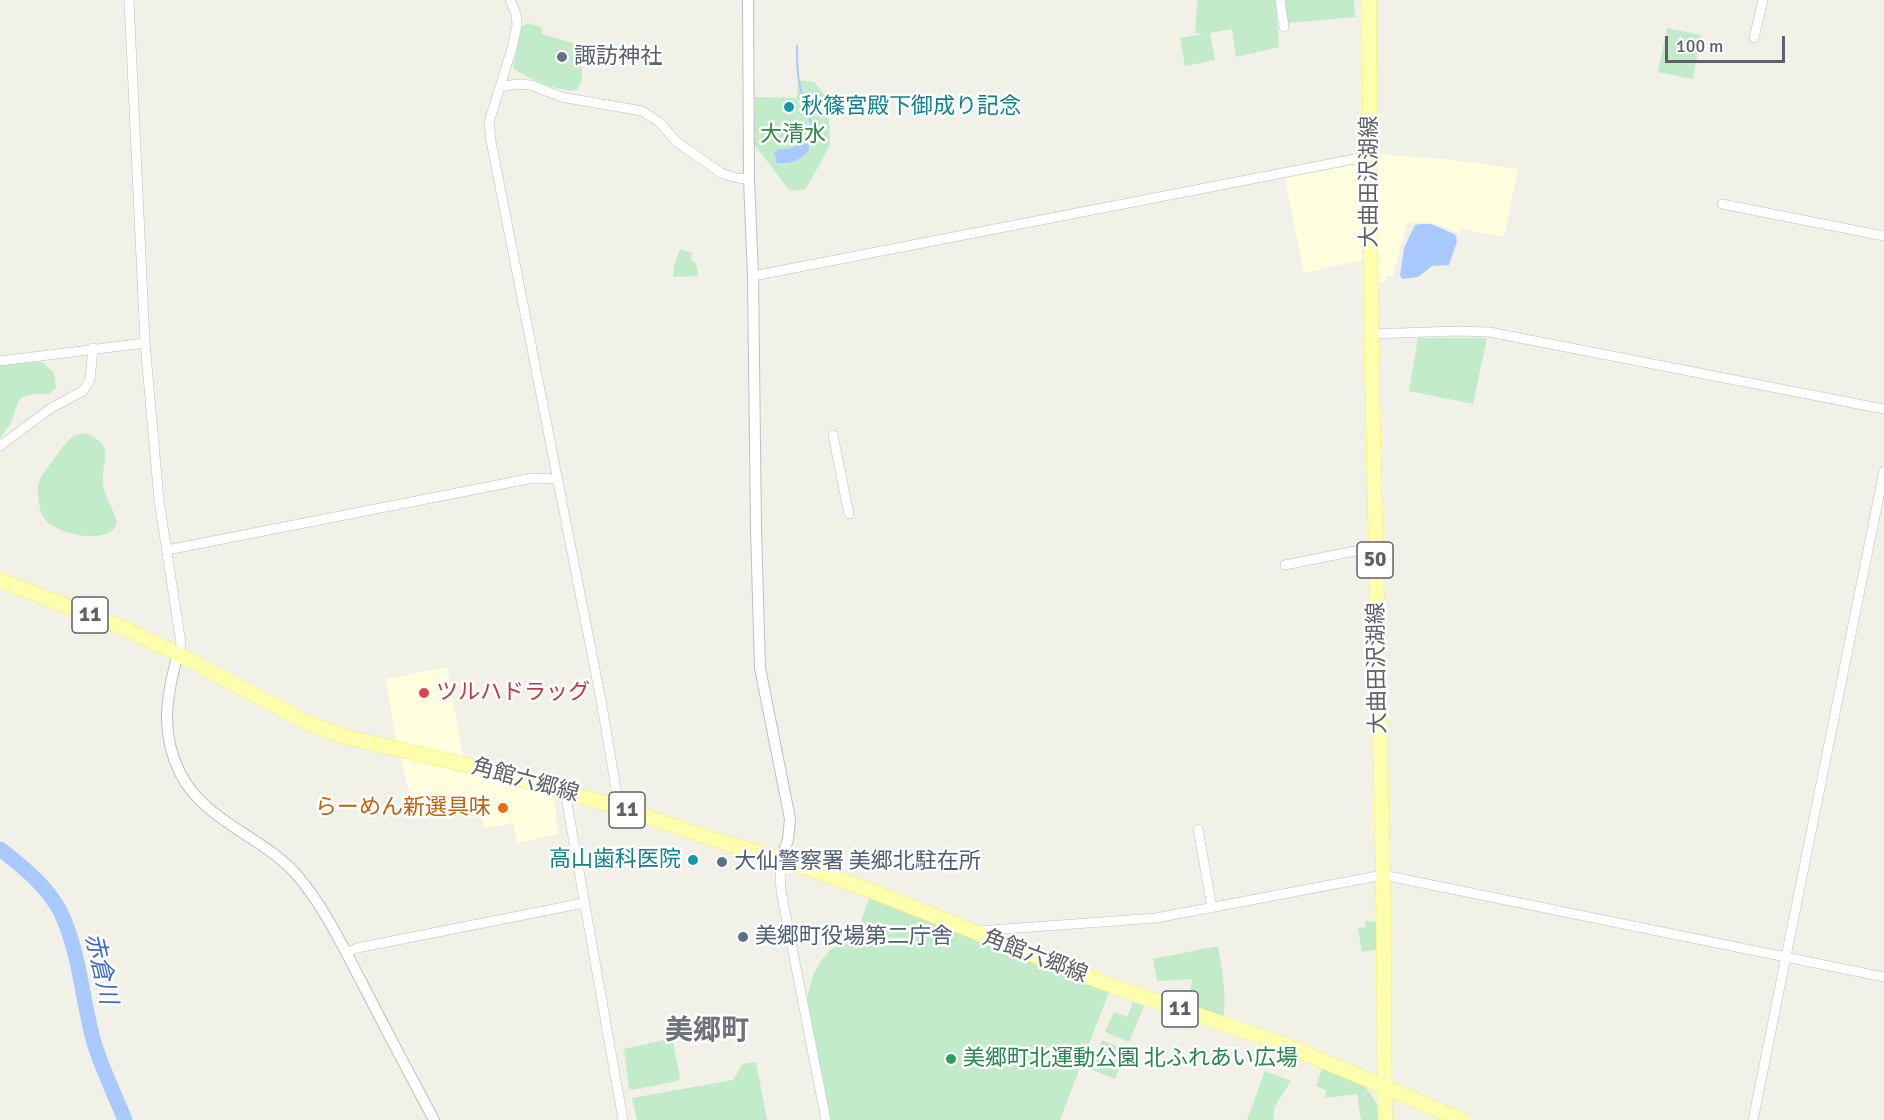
<!DOCTYPE html>
<html>
<head>
<meta charset="utf-8">
<style>
  body { margin:0 }
  #map { position:relative; width:1884px; height:1120px; overflow:hidden; background:#f1f1e7; font-family:Signika,sans-serif }
  canvas { display:block }
  .scale { position:absolute; left:1665px; top:36px; width:120px; height:27px; box-sizing:border-box; border:3px solid #5e6168; border-top:0; padding-left:8px; font-size:18px; line-height:21px; white-space:nowrap; color:#5e6168; -webkit-text-stroke:4px #fff; paint-order:stroke }
</style>
</head>
<body>
<div id="map">
<canvas width="1884" height="1120"></canvas>
<div class="scale">100 m</div>
</div>
<script>
const c = document.querySelector('canvas').getContext('2d');
c.lineJoin = 'round';
function fillPath(path, color) { c.fillStyle = color; c.fill(path, 'evenodd'); }
function strokePath(path, color, width, dash) { c.strokeStyle = color; c.lineWidth = width; c.lineCap = dash ? 'butt' : 'round'; c.setLineDash(dash || []); c.stroke(path); }
function write(font, color, halo, rows, align = 'center') {
  c.font = font + ' Signika,"Noto Sans JP",sans-serif'; c.lineWidth = 5; c.setLineDash([]); c.textBaseline = 'middle'; c.strokeStyle = halo; c.fillStyle = color; for (const [text, x, y, turn = 0] of rows) {
    c.save(); c.translate(x, y); c.rotate((+turn || 0) * Math.PI / 180); c.textAlign = isNaN(turn) ? turn : align; if (halo) c.strokeText(text, 0, 0); c.fillText(text, 0, 0); c.restore();
  }
}
fillPath(new Path2D(`
  M1376,154L1454,160L1518,169L1504,237L1462,229L1460,234L1435,223H1407L1393,276H1386L1385,282L1374,284Z
  M1363,163L1362,260L1304,273L1285,178Z
  M447,667L463,757L396,742L386,679Z
  M401,757L554,796L558,834L517,843L513,823L484,829L478,805L414,818Z`), '#fffede');
fillPath(new Path2D(`
  M1197,0H1276L1279,47L1236,57L1232,29L1210,33L1215,60L1185,66L1180,38L1204,34L1195,33Z
  M1284,0H1354L1355,17L1287,23Z
  M528,23L541,27L542,34L573,43L582,49V80L577,90C560,93 526,78 513,68L521,27Z
  M1667,28L1701,35L1693,79L1658,72Z
  M798,80L814,82L828,99L830,145L806,189L790,191L754,144L755,97L797,98Z
  M680,249L692,253L691,259L696,264L698,276L673,277L674,265Z
  M1418,338H1487L1473,404L1409,391Z
  M35,361L42,362L54,373L56,388L49,394H33L22,397L18,402L10,425L0,438V365Z
  M84,433C117,445 101,459 103,483C104,497 114,509 117,523C111,546 55,535 44,518C40,512 39,504 38,496C38,492 37,487 39,483C41,474 48,467 54,459C62,448 69,435 84,433Z
  M870,897L1109,992L1060,1120H831L807,999L813,975L821,961L830,950L856,933Z
  M1365,921L1378,922V949L1362,952L1358,928L1366,927Z
  M1218,946C1222,970 1227,995 1223,1019L1187,1008L1192,979L1157,981L1153,959Z
  M1133,1002L1144,1006L1129,1042L1105,1032L1114,1012L1127,1017Z
  M669,1039L673,1041L680,1078L678,1081L632,1090L629,1088L624,1049Z
  M1102,1040L1127,1050L1115,1079L1090,1069Z
  M756,1062L767,1120H637L632,1098L733,1080L743,1064Z
  M1322,1068L1361,1083C1372,1093 1379,1105 1380,1120H1361L1357,1094L1325,1098L1326,1090L1316,1086Z
  M1265,1071L1291,1081L1275,1106L1273,1120H1247Z`), '#c2ebca');
fillPath(new Path2D(`
  M802,141H810L808,152C798,161 791,164 777,163L774,152L778,149C787,150 796,148 802,141Z
  M1420,224H1431L1454,234L1456,236L1457,241L1449,265L1432,266L1418,277L1403,279L1400,276L1404,248L1415,225Z`), '#a9c9ff');
strokePath(new Path2D(`
  M797,46C797,62 797,78 802,94C807,111 815,122 810,141`), '#a9c9ff', 2);
strokePath(new Path2D(`
  M0,849C22,866 47,886 60,911C79,949 82,998 93,1039C101,1067 114,1093 125,1120`), '#a9c9ff', 15);
const minor = new Path2D(`
  M129,0L145,343L159,500L179,631L181,643L178,654
  M510,0L516,14L517,25L512,48L489,122L491,141L601,700L619,807
  M1280,0L1284,27
  M1754,38L1763,0
  M500,87L517,84L531,85L561,97L642,111L659,122L677,142L721,173L737,178L749,179
  M1722,204L1884,236
  M753,276L1370,156
  M1371,334L1457,331L1489,332L1884,409
  M0,361L145,343
  M833,435L849,514
  M0,446L51,408L83,391L90,380L93,348
  M167,550L533,478L557,479
  M1285,565L1375,547
  M565,792L623,1120
  M1198,829L1212,908
  M781,859L780,869L781,891L826,1120
  M978,931L1156,918L1383,875L1884,977
  M346,953L357,948L584,903
  M1753,1120L1884,471`);
const tertiary = new Path2D(`
  M748,0L749,179L753,276L756,529L760,668L790,819L788,840L781,859
  M178,654C166,697 160,732 180,773C204,821 262,836 296,874C323,905 341,943 360,979C384,1026 409,1073 434,1120`);
const primary = new Path2D(`
  M1369,0L1371,329L1383,875L1385,1120
  M0,580L123,628L178,654L306,722L342,736L470,766L619,807L709,838L781,859L861,887L1101,982L1283,1044L1462,1120`);
strokePath(minor, '#bebfc6', 10);
strokePath(tertiary, '#bebfc6', 12);
strokePath(primary, '#fdee54', 15);
strokePath(minor, '#fff', 9);
strokePath(tertiary, '#fff', 10);
strokePath(primary, '#fdffae', 14);
for (const [x, y, r, color] of [
  [562,57,6,"#6b7280"],
  [789,107,6,"#0f9aa8"],
  [424,693,6,"#e0444e"],
  [503,808,6,"#e8710a"],
  [693,860,6,"#0f9aa8"],
  [722,862,6,"#5c6f8a"],
  [743,937,6,"#5c6f8a"],
  [951,1059,6,"#2e9e5b"]
]) { const dot = new Path2D(); dot.arc(x, y, r, 0, 2 * Math.PI); c.fillStyle = color; c.fill(dot); strokePath(dot, '#fff', 2); }
for (const [x, y, w] of [
  [1375,560,36],
  [90,615,36],
  [627,810,36],
  [1180,1009,36]
]) { const box = new Path2D(); box.roundRect(x - w / 2, y - 18, w, 36, 4.5); c.fillStyle = '#fff'; c.fill(box); strokePath(box, '#5e6168', 1.5); }
write('bold 21px', '#5e6168', null, [
  ["50",1375,560],
  ["11",90,615],
  ["11",627,810],
  ["11",1180,1009]
]);
write('22px', '#5b616d', '#fff', [
  ["諏訪神社",574,57]
], 'left');
write('22px', '#0d838f', '#fff', [
  ["秋篠宮殿下御成り記念",801,107],
  ["高山歯科医院",681,860,"right"]
], 'left');
write('22px', '#2e8743', '#fff', [
  ["大清水",793,135]
]);
write('22px', '#5e6168', '#fff', [
  ["大曲田沢湖線",1370,182,-90],
  ["大曲田沢湖線",1378,668,-91],
  ["角館六郷線",525,781,15],
  ["角館六郷線",1035,957,21]
]);
write('22px', '#be3a42', '#fff', [
  ["ツルハドラッグ",436,693]
], 'left');
write('22px', '#c56008', '#fff', [
  ["らーめん新選具味",491,808]
], 'right');
write('22px', '#4e5e75', '#fff', [
  ["大仙警察署 美郷北駐在所",734,862],
  ["美郷町役場第二庁舎",755,937]
], 'left');
write('22px', '#27864d', '#fff', [
  ["美郷町北運動公園 北ふれあい広場",963,1059]
], 'left');
write('italic 24px', '#406ace', '#fff', [
  ["赤倉川",100,969,77]
]);
write('bold 28px', '#6f727a', '#fff', [
  ["美郷町",707,1032]
]);
</script>
</body>
</html>
